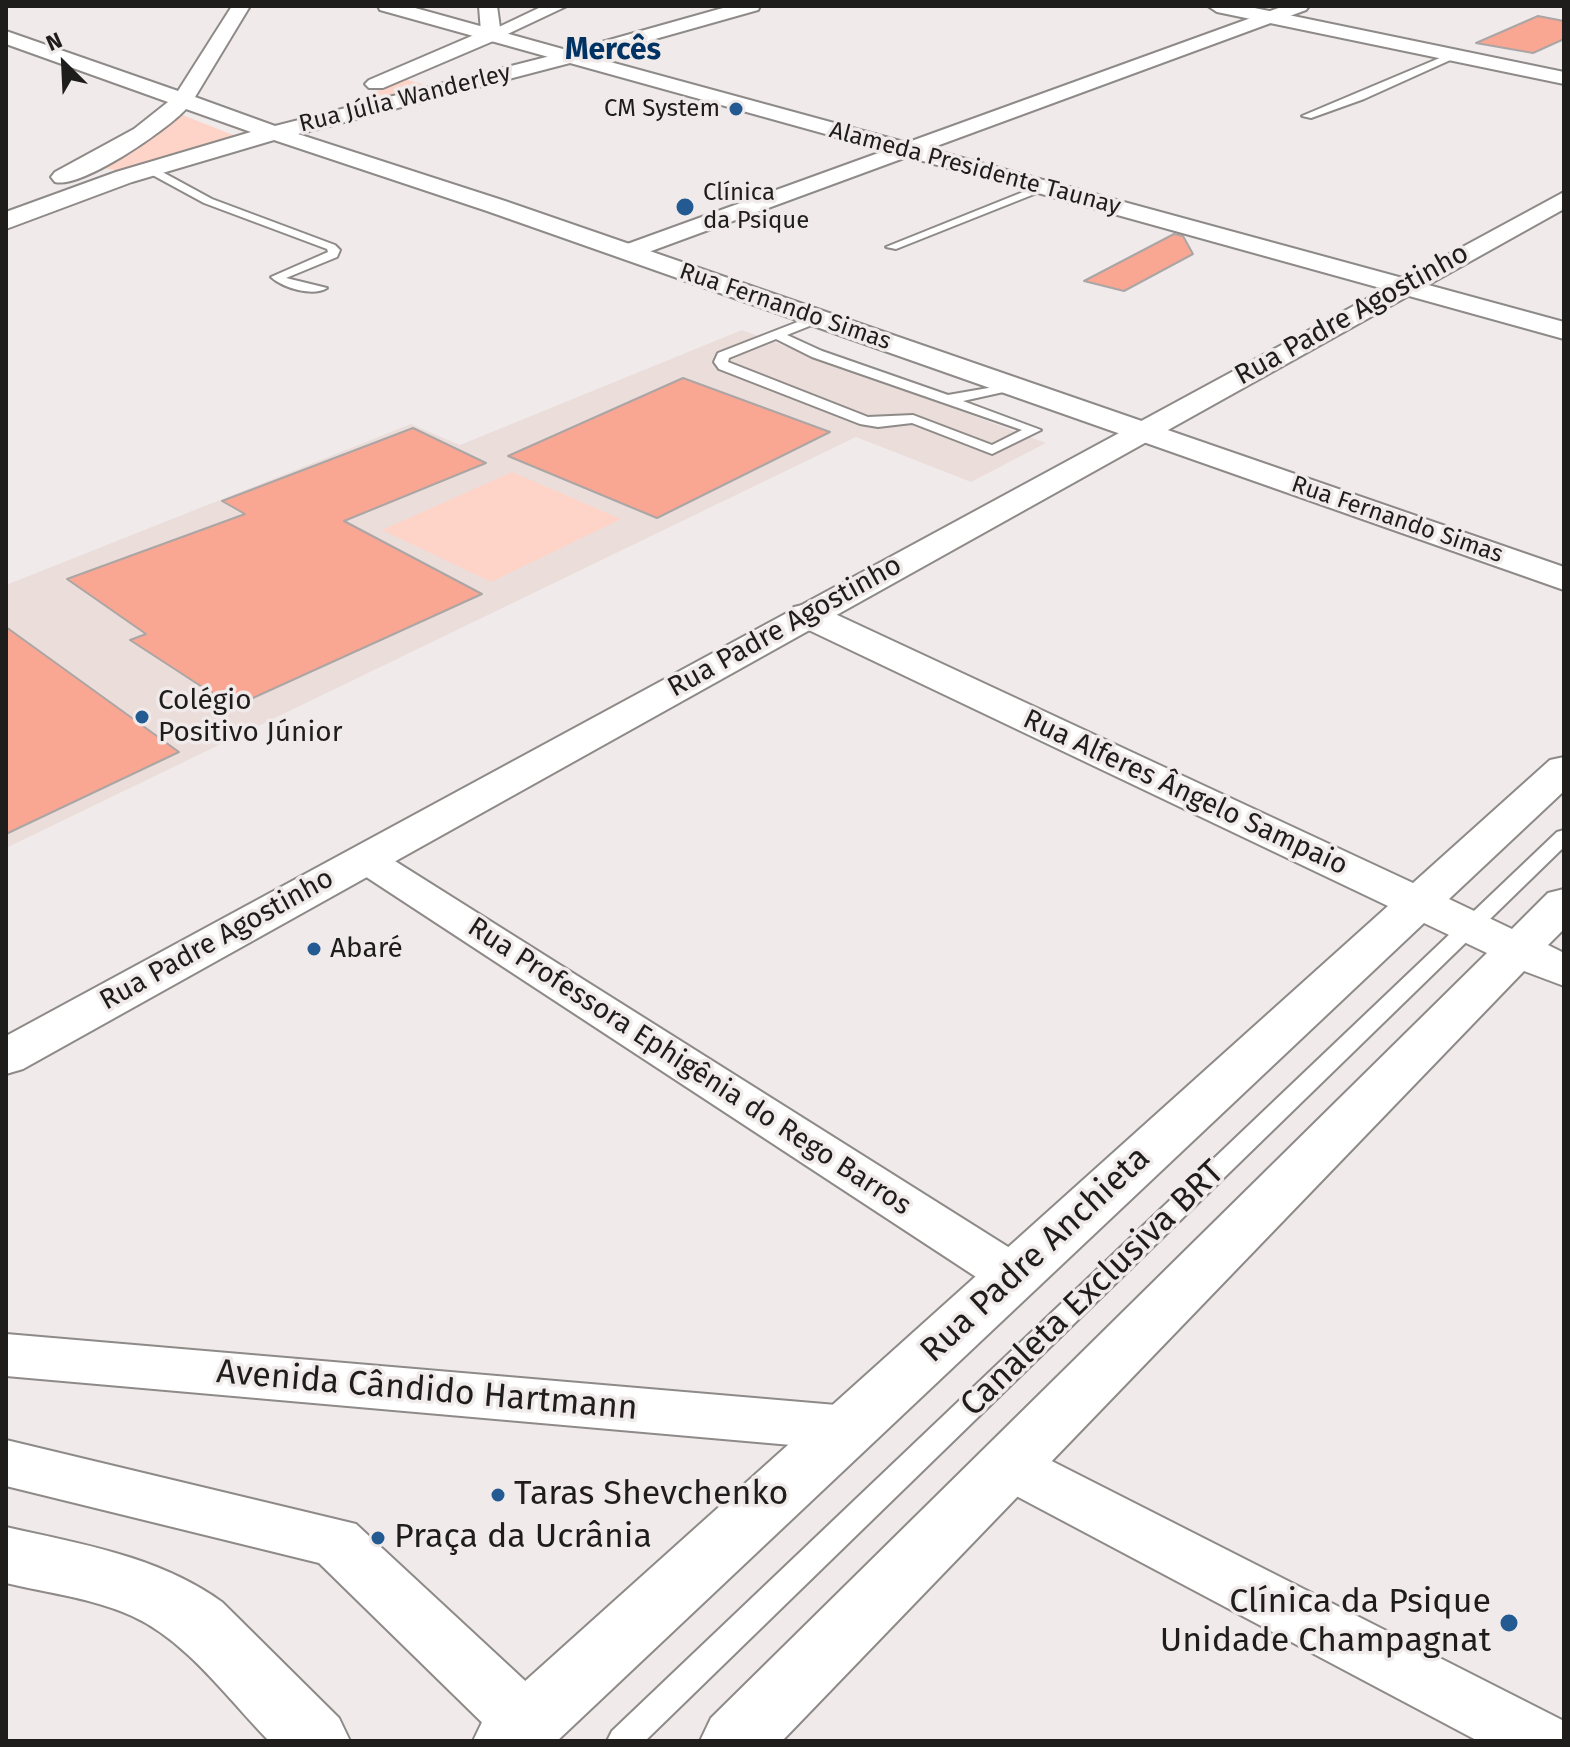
<!DOCTYPE html>
<html>
<head>
<meta charset="utf-8">
<style>
  body { margin:0 }
  #map { position:relative; width:1570px; height:1747px; overflow:hidden; background:#f0ebea; font-family:"Fira Sans",sans-serif }
  canvas { display:block }
  .frame { position:absolute; inset:0; border:8px solid #1e1d1c; pointer-events:none }
  .north { position:absolute; left:24px; top:24px; width:80px; height:80px; -webkit-text-stroke:6px #f0ebea; paint-order:stroke; rotate:336deg; font-size:22px; font-weight:700; line-height:32px; text-align:center; color:#1e1d1c }
  .north::after { content:''; display:block; margin:auto; width:28px; height:36px; background:#1e1d1c; clip-path:polygon(50% 0,100% 100%,50% 72%,0 100%) }
</style>
</head>
<body>
<div id="map">
<canvas width="1570" height="1747"></canvas>
<div class="frame"></div>
<div class="north">N</div>
</div>
<script>
const c = document.querySelector('canvas').getContext('2d');
c.lineJoin = 'round';
function fillPath(path, color) { c.fillStyle = color; c.fill(path, 'evenodd'); }
function strokePath(path, color, width, dash) { c.strokeStyle = color; c.lineWidth = width; c.lineCap = dash ? 'butt' : 'round'; c.setLineDash(dash || []); c.stroke(path); }
function write(font, color, halo, rows, align = 'center') {
  c.font = font + ' "Fira Sans",sans-serif'; c.lineWidth = 7; c.setLineDash([]); c.textBaseline = 'middle'; c.strokeStyle = halo; c.fillStyle = color; for (const [text, x, y, turn = 0] of rows) {
    c.save(); c.translate(x, y); c.rotate((+turn || 0) * Math.PI / 180); c.textAlign = isNaN(turn) ? turn : align; if (halo) c.strokeText(text, 0, 0); c.fillText(text, 0, 0); c.restore();
  }
}
fillPath(new Path2D(`
  M742,330L1046,443L971,482L856,437L6,848V585L411,424L460,445Z`), '#ebddda');
fillPath(new Path2D(`
  M405,79L435,88L297,126Z
  M180,114L241,138L124,172L104,168L110,161L154,136Z
  M512,472L621,519L491,582L382,530Z`), '#fed4c9');
const building = new Path2D(`
  M1538,16L1564,21V39L1533,53L1476,43Z
  M1174,234L1183,236L1193,254L1124,291L1084,281Z
  M683,378L830,432L657,518L508,456Z
  M413,428L486,463L344,521L482,594L233,707L130,640L146,634L67,579L245,514L222,501Z
  M6,627L179,752L6,834Z`);
fillPath(building, '#f9a692');
strokePath(building, '#aba6a5', 2);
const lane = new Path2D(`
  M1454,52L1457,57L1364,99L1311,118L1302,116Z
  M147,168H155L212,199L335,245L340,250L337,257L286,278L327,288C313,297 283,288 271,277L328,252L327,249L204,203L147,172Z
  M1043,184L1048,187L1047,189L896,249L886,247Z
  M818,314L822,315V321L787,335L822,351L948,395L1017,383V389L963,401L1041,430L992,454L912,423L878,427L860,424L719,369L714,362L718,353ZM776,339L812,357L1022,430L992,445L913,415L868,417L728,362L729,358Z
  M1564,830V847L645,1741H607L612,1731L1557,832Z`);
const street = new Path2D(`
  M543,6H567L497,39L491,40L482,35Z
  M1284,6H1309L1306,10L635,257H619L615,252L619,247Z
  M365,847L379,851L1032,1262L1039,1276L1032,1290L1014,1295L996,1290L351,867L345,859L351,851Z
  M6,1334L848,1406L867,1412L875,1428L867,1444L848,1450L6,1376Z
  M6,1440L356,1524L549,1703L558,1724L551,1741H501L319,1563L6,1486Z
  M1008,1442L1028,1449L1562,1720L1564,1741H1478L988,1481L980,1465L988,1449Z`);
const secondary = new Path2D(`
  M232,6H250L195,97L275,126L570,51L1564,322V339L570,63L298,134L505,201L1564,567V590L487,211L274,140L132,182L6,229V212L116,172L251,132L186,109C167,130 81,189 55,182L51,177L55,172L134,129L168,102L6,44V31L178,91Z
  M479,6H497L501,35L498,39L383,88H369L365,84L369,80L481,32Z
  M807,604L820,607L1413,883L1550,760L1564,757V791L1449,899L1512,929L1548,893L1564,889V929L1548,945L1564,953V986L1524,971L782,1741H700L711,1718L1487,953L1424,923L557,1741H473L484,1718L1388,906L794,623L789,615L794,607Z
  M6,1527C81,1544 158,1556 222,1602L339,1718L350,1741H269C227,1698 187,1641 132,1616C93,1598 47,1593 6,1583Z`);
const primary = new Path2D(`
  M378,6H408L570,51L730,6H760L758,10L570,63L380,10Z
  M1208,6H1245L1564,72V84L1217,12Z
  M1564,192V209L23,1069L6,1074V1036Z`);
strokePath(lane, '#8e8a88', 4);
strokePath(street, '#8e8a88', 4);
strokePath(secondary, '#8e8a88', 4);
strokePath(primary, '#8e8a88', 4);
fillPath(lane, '#fff');
fillPath(street, '#fff');
fillPath(secondary, '#fff');
fillPath(primary, '#fff');
for (const [x, y, r, color] of [
  [736,109,8,"#245a92"],
  [685,207,10,"#245a92"],
  [142,717,8,"#245a92"],
  [314,949,8,"#245a92"],
  [498,1495,8,"#245a92"],
  [378,1538,8,"#245a92"],
  [1509,1623,10,"#245a92"]
]) { const dot = new Path2D(); dot.arc(x, y, r, 0, 2 * Math.PI); c.fillStyle = color; c.fill(dot); strokePath(dot, '#f0ebea', 3); }
write('24px', '#1e1d1c', '#f0ebea', [
  ["Rua Júlia Wanderley",405,99,-14],
  ["Alameda Presidente Taunay",975,169,15],
  ["Rua Fernando Simas",785,307,19],
  ["Rua Fernando Simas",1397,520,19]
]);
write('24px', '#1e1d1c', '#f0ebea', [
  ["CM System",720,109],
  ["Clínica",703,193,"left"],
  ["da Psique",703,221,"left"]
], 'right');
write('28px', '#1e1d1c', '#f0ebea', [
  ["Rua Padre Agostinho",1352,315,-29],
  ["Rua Padre Agostinho",785,627,-29],
  ["Rua Alferes Ângelo Sampaio",1185,793,25],
  ["Rua Padre Agostinho",217,940,-29],
  ["Rua Professora Ephigênia do Rego Barros",689,1067,33]
]);
write('28px', '#1e1d1c', '#f0ebea', [
  ["Colégio",158,701],
  ["Positivo Júnior",158,733],
  ["Abaré",330,949]
], 'left');
write('bold 30px', '#003363', '#f0ebea', [
  ["Mercês",613,51]
]);
write('34px', '#1e1d1c', '#f0ebea', [
  ["Rua Padre Anchieta",1036,1255,-43],
  ["Canaleta Exclusiva BRT",1093,1289,-44],
  ["Avenida Cândido Hartmann",427,1391,5]
]);
write('34px', '#1e1d1c', '#f0ebea', [
  ["Taras Shevchenko",514,1495],
  ["Praça da Ucrânia",394,1538],
  ["Clínica da Psique",1491,1603,"right"],
  ["Unidade Champagnat",1491,1642,"right"]
], 'left');
</script>
</body>
</html>
